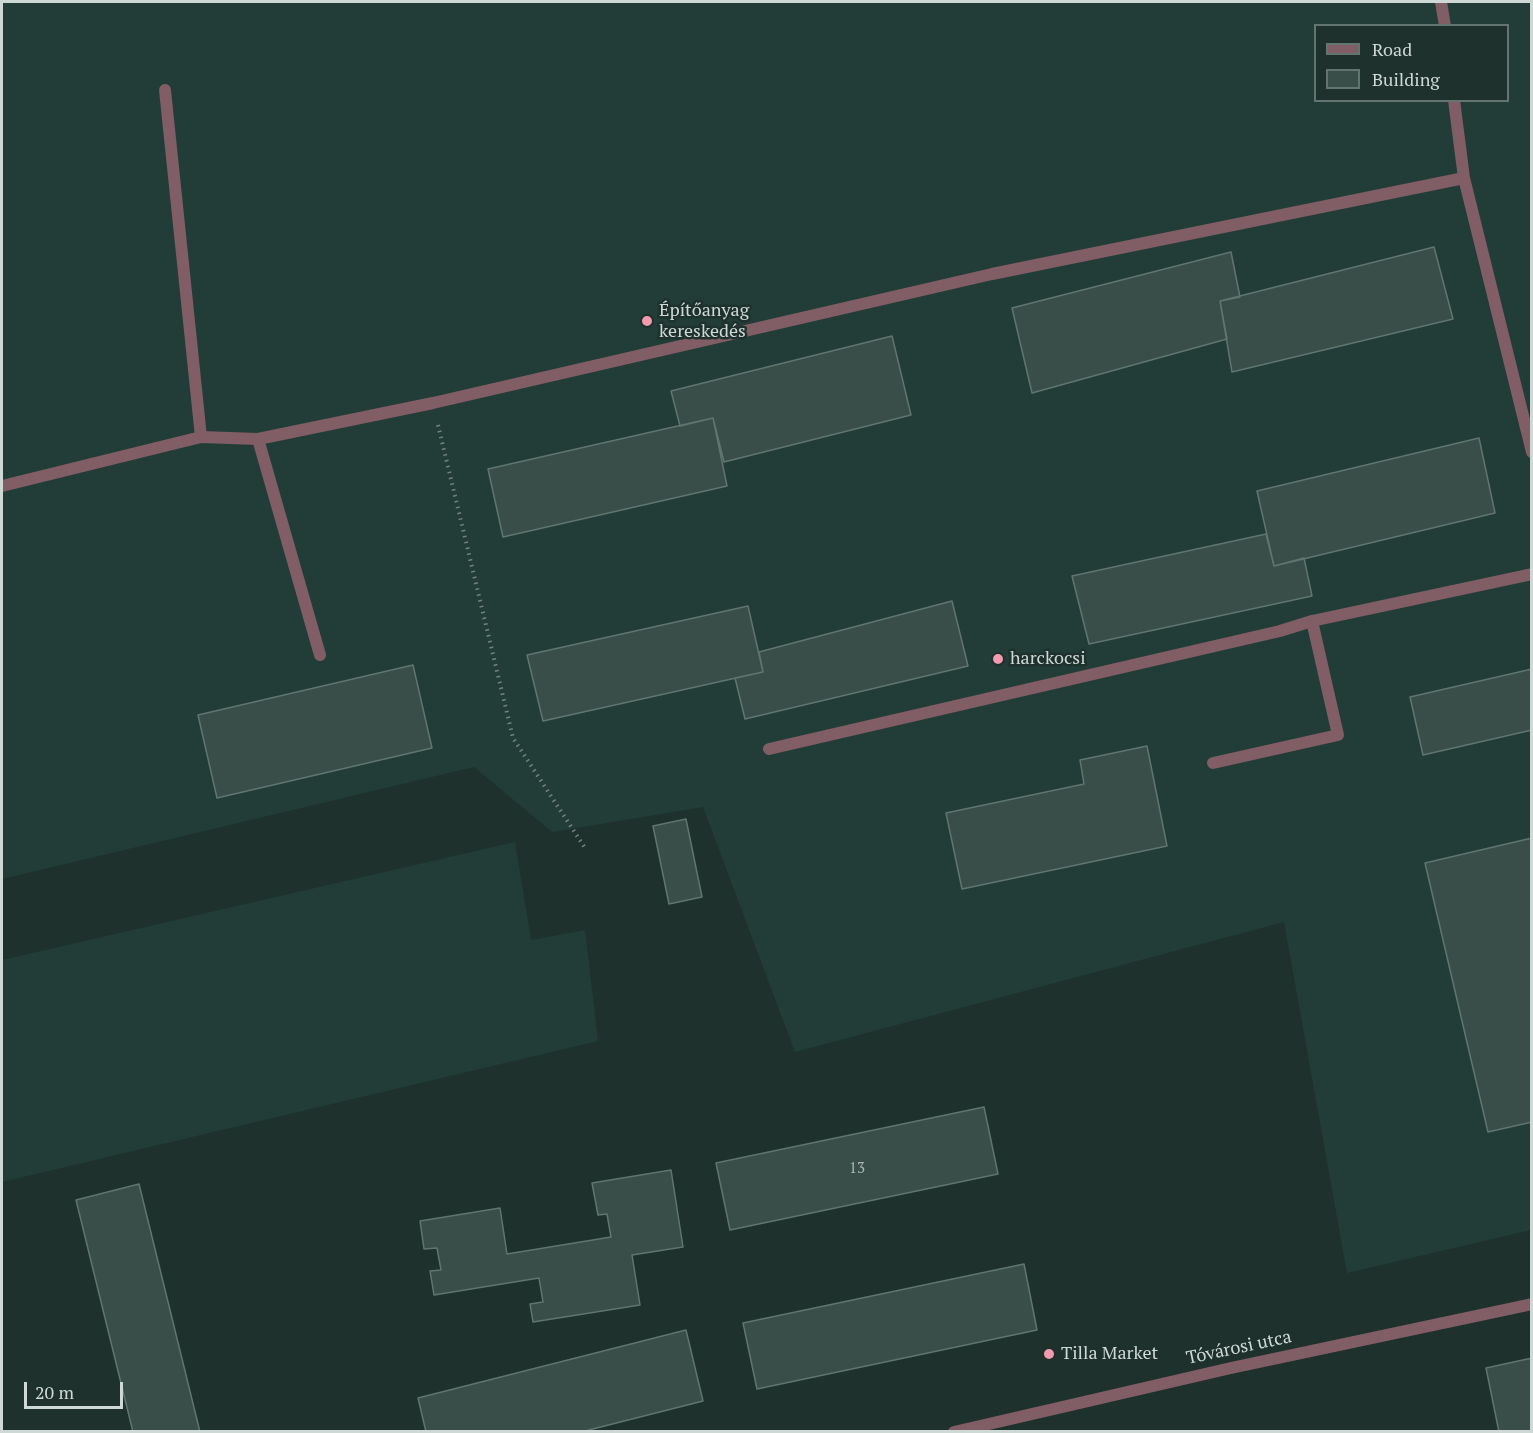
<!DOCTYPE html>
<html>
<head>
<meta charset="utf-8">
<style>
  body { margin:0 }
  #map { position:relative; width:1533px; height:1433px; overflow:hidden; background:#1e312d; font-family:"PT Serif",serif }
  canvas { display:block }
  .frame { position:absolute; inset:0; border:3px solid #ced9d6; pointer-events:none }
  .legend { position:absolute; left:1314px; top:24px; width:195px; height:78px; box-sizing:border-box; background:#1e312d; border:2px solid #647471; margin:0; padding:8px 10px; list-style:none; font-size:18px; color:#ced9d6 }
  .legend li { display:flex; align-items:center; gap:12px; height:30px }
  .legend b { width:30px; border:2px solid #647471 }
  .scale { position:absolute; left:24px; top:1382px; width:99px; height:27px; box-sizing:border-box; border:3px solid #ced9d6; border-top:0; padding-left:8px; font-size:18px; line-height:21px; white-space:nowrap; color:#ced9d6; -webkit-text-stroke:4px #1e312d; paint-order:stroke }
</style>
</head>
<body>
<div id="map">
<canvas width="1533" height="1433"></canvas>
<div class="frame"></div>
<ul class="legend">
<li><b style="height:8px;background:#815d65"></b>Road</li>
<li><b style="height:16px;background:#3a4e49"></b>Building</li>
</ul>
<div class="scale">20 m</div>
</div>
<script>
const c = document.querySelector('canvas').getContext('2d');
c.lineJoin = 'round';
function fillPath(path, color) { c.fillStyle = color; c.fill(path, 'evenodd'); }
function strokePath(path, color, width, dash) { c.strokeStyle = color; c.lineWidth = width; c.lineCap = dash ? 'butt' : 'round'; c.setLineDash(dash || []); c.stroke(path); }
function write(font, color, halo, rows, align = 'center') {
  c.font = font + ' "PT Serif",serif'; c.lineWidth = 5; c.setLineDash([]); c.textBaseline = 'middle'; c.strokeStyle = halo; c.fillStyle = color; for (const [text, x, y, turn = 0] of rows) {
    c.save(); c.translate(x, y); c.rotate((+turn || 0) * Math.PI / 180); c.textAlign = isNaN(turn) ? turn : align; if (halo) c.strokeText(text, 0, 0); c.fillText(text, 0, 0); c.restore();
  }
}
fillPath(new Path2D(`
  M2,2H1531V1230L1347,1273L1284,922L795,1052L703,807L552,832L474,767L2,879ZM1316,26H1508V100H1316Z
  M515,842L531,940L585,930L598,1041L2,1182V960Z`), '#223d37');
const building = new Path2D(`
  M1434,247L1453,319L1232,372L1220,301Z
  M1231,252L1240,297L1220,301L1227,339L1032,393L1012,308Z
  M892,336L911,415L724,462L713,418L680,426L671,391Z
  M713,418L727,486L503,537L488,469Z
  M1479,438L1495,513L1274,566L1257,491Z
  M1266,534L1274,566L1304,558L1312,596L1089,644L1072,576Z
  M952,601L968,666L745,719L735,678L763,672L759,652Z
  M748,606L763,672L543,721L527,655Z
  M413,665L432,748L217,798L198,715Z
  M1532,669V730L1423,755L1410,697Z
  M1147,746L1167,846L962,889L946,813L1084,784L1080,760Z
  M686,819L702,897L669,904L653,826Z
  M1532,838V1122L1488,1132L1425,863Z
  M984,1107L998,1174L730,1230L716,1163Z
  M671,1170L683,1247L632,1255L640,1305L533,1322L530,1304L543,1302L539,1278L434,1295L430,1271L441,1270L437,1248L424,1249L420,1221L500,1208L507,1254L611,1237L607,1214L598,1215L592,1183Z
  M139,1184L200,1432H133L76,1200Z
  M1024,1264L1037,1330L757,1389L743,1323Z
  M686,1330L703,1401L581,1432H426L418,1398Z
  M1532,1358V1432H1499L1486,1368Z`);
fillPath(building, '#3a4e49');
strokePath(building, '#607570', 1.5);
strokePath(new Path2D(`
  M438,425L513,738L585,848`), '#73827f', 4, [1.5, 4.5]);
strokePath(new Path2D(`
  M165,90L201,437
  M258,439L320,655
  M1213,763L1338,735L1312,621`), '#815d65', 12);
strokePath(new Path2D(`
  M1441,2L1445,26
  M1454,100L1464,178L1532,452
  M2,486L201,437L258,439L433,403L992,274L1464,178
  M769,749L1280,631L1312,621L1532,574
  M954,1432L1231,1368L1532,1304`), '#815d65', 12);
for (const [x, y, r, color] of [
  [647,321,6,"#f29aae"],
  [998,659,6,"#f29aae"],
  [1049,1354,6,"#f29aae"]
]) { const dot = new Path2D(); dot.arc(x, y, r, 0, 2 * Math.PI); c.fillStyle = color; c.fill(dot); strokePath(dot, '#1e312d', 2); }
write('15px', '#a9b6b3', null, [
  ["13",857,1169]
]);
write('18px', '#ced9d6', '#1e312d', [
  ["Építőanyag",659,311],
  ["kereskedés",659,332],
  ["harckocsi",1010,659],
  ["Tilla Market",1061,1354]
], 'left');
write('18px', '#ced9d6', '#1e312d', [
  ["Tóvárosi utca",1239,1348,-12]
]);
</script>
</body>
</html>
